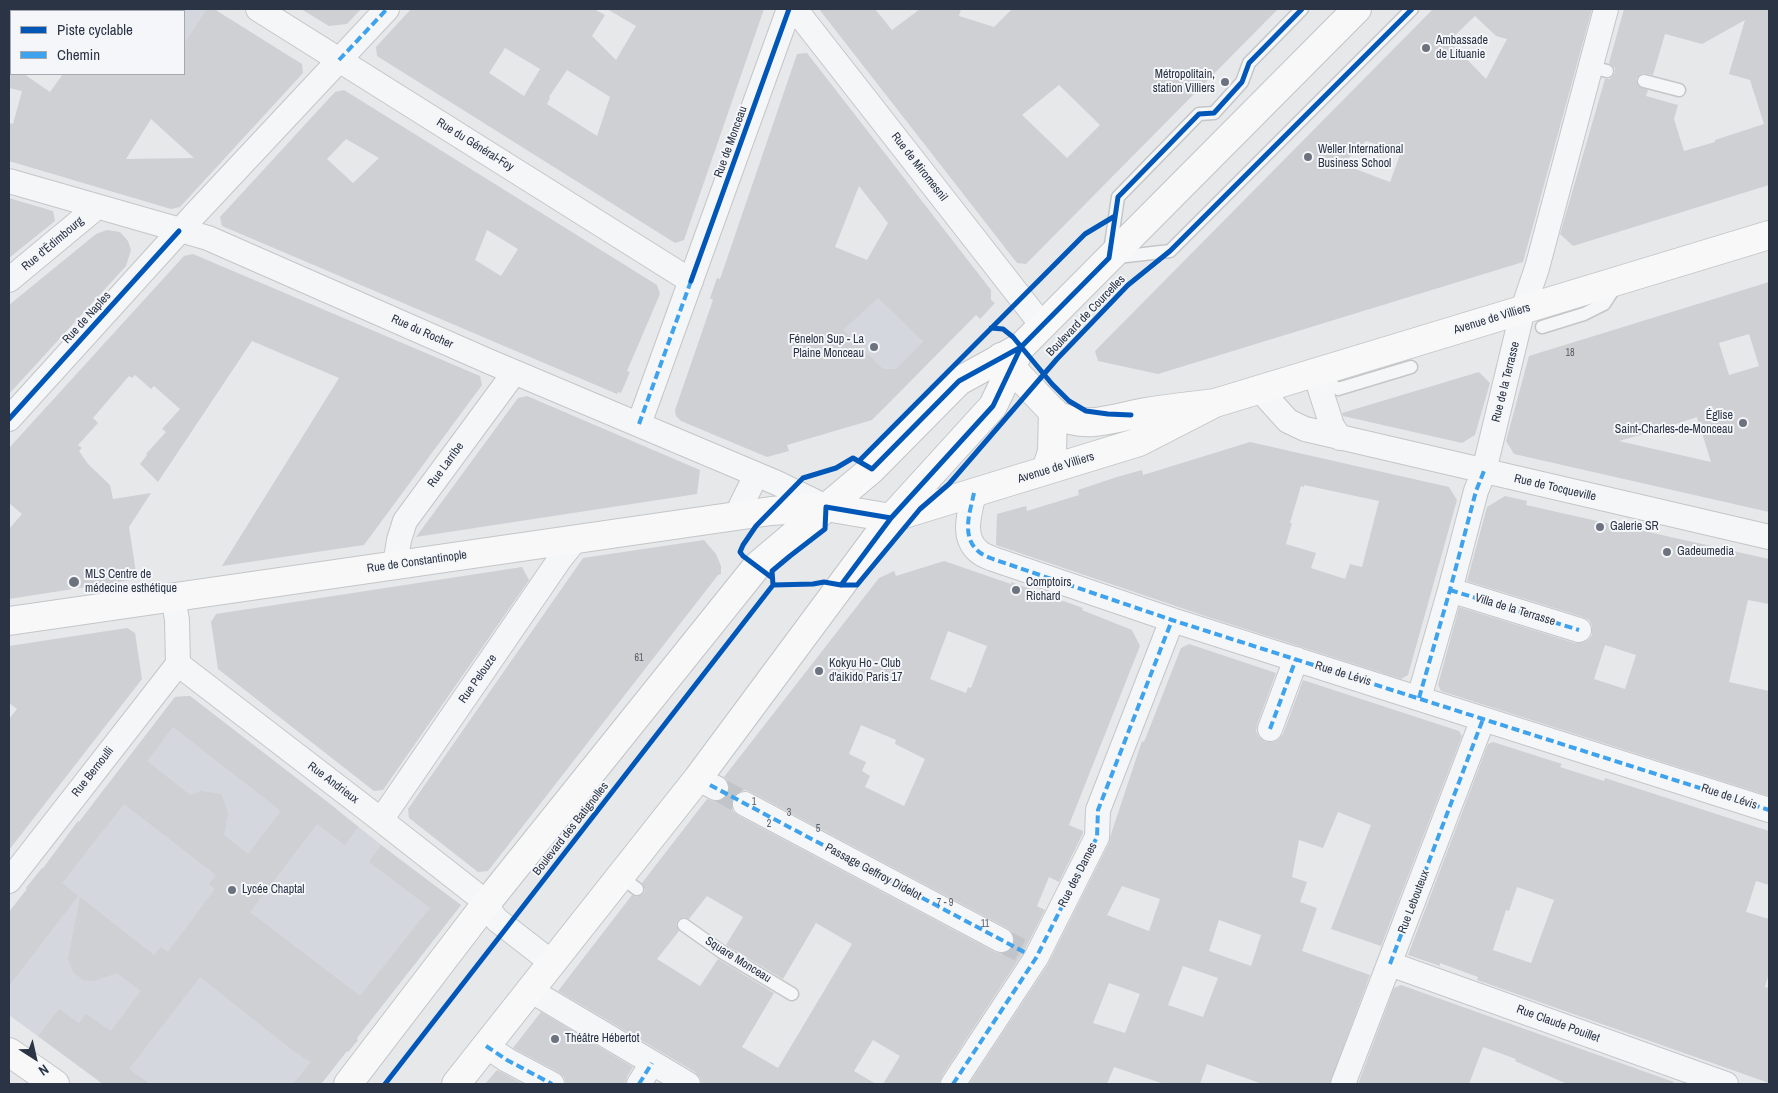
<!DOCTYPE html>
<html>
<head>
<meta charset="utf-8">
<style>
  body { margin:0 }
  #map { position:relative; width:1778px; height:1093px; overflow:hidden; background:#e6e8ea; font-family:"Archivo Narrow",sans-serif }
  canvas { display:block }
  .frame { position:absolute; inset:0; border:10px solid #2b3445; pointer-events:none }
  .legend { position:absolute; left:10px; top:10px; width:175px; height:65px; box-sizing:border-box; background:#f4f6f9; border:1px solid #a4a8b1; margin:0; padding:6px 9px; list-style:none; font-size:15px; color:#2b3445 }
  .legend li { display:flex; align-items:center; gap:10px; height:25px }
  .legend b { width:25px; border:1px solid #a4a8b1 }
  .north { position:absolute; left:10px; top:1033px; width:50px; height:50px; -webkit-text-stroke:4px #f4f6f9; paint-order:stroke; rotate:145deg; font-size:14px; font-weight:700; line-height:20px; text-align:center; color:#2b3445 }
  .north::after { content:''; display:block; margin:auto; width:18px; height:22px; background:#2b3445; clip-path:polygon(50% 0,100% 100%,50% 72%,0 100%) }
</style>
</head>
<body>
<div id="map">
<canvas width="1778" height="1093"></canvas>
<div class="frame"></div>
<ul class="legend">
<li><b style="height:6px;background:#0057b8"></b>Piste cyclable</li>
<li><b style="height:6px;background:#3ea3ec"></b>Chemin</li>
</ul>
<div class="north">N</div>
</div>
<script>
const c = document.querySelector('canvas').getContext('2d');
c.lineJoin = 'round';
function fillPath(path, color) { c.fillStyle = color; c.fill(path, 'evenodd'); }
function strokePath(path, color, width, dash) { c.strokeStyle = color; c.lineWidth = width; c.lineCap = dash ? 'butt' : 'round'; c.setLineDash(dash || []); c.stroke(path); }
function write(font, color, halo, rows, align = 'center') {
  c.font = font + ' "Archivo Narrow",sans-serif'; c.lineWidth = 4; c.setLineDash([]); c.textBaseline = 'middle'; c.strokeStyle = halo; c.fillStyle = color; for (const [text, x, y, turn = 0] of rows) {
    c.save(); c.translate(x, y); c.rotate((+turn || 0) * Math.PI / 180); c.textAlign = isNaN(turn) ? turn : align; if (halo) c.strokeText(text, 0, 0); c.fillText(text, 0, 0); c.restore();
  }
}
fillPath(new Path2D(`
  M9,9H215L219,12L184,67V11H11V65L9,63Z
  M858,278L936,355L884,408L827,352L691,365L713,301L803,333Z
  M190,696L330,804L439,891L440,890L461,905L357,1038L358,1040L348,1052L347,1051L321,1084H103L9,1015V912L27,889L26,888L42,868H43L78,821L79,822L175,697Z`), '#d4d7dd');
fillPath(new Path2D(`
  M207,9H214L302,64L303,73L180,207L171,209L9,161V123L13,124L22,91L9,88V63L11,65V74H24L50,92L63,74H184V44ZM151,119L194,158L126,159Z
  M301,9H361L347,24L329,26Z
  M411,9H594L605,15L592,36L616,60L636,26L607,9H764L684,240L675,243L377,56L376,47ZM505,48L540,69L524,96L489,73ZM567,70L610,97L597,136L547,104L550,98L549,97Z
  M819,9H875L892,30L920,9H961L959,16L994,27L1012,9H1278L1026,264L1017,263ZM1059,85L1100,125L1067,158L1022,115Z
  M1433,9H1592L1523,262L1158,374L1098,361L1095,351ZM1475,16L1496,36L1507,39L1486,79L1449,41ZM1366,141L1401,152L1390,182L1342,164Z
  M1624,9H1769V185L1573,246L1560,234L1605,79H1610L1615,73V68L1609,63ZM1745,20L1729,74L1750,80L1764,124L1715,140V142L1684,151L1674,119L1678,105L1646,96L1648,90L1638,86L1636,79L1642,73L1653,75L1665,34L1702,44Z
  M807,53L991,290V300L995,303L980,319L976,315L872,420L787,445L789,451L767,457L681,421L676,416L675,410L713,300L710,298L717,278L720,279L797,54ZM859,186L888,223L867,260L835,247ZM878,298L923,342L896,369H883L843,330Z
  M344,90L657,285L660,294L627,371L630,372L621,393L618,392L617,394L222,226L220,217L335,92ZM346,139L379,158L353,183L327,159ZM487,230L518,249L501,276L475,260Z
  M9,198L53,211L55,221L9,258Z
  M107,230L120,232L128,241L131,250L126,266L9,394V305L96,234Z
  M193,254L480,376L482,385L364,545L222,566L339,378L252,341L158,482L140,464L147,455L146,454L166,432L162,429L180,409L154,386L151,389L135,375L132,378L129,376L93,418L98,423L78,445L82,448L79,451L88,464L110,485L113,499L151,493L129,527L137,579L9,599V529L22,514L9,503V448L184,256Z
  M1769,282V512L1514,454L1506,441L1529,356ZM1749,334L1759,366L1729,375L1719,343ZM1697,417L1711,462L1619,441L1667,427Z
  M1479,372L1490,383L1475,435L1462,443L1343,416L1342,413Z
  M527,396L700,470L697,494L416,537L518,398Z
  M1250,442L1449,487L1457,500L1408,675L1401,679L1205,616L996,545L997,514L1026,506L1027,511L1079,495L1078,490L1117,477L1142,470L1143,475ZM1304,485L1379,501L1362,567L1350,564L1345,579L1311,568L1316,553L1286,544L1292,523H1290L1301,486L1304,487Z
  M1505,496L1527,501L1526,505L1615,525L1616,521L1636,526L1635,529L1769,559V604L1748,600L1729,682L1769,691V796L1441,691L1438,685L1459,607L1575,643H1582L1588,640L1592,635V626L1589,620L1583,617L1467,581L1487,507ZM1605,645L1636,655L1625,689L1594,679Z
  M704,540L716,554L721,566V574L718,575L488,871L478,872L409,818L408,809L583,558Z
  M944,561L1011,584V582L1083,608L1082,610L1132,630L1140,646L1069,825L1083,831V833L1059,882L1049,877L1037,906L1045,910L1024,951L942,1076L939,1084H883L900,1056L873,1040L854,1071L876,1084H702L700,1078L695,1072L558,991L632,895L636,897L643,894L645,890L642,883L707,799L717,802L723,800L728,795L730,787L728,781L724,777L879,578L894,571L896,576ZM948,631L987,646L971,688L968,687L966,693L930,679ZM861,725L896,740L895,744L925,759L904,806L865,787L870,776L862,771L866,762L849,754ZM745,790L751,792L1007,928L1012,932L1015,939L1013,947L1008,952L1002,954L995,952L739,816L733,811L731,804L733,798L738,792ZM707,896L743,917L726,945L783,979L816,923L852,944L778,1068L742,1047L774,993L718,959L700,986L657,959L679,931L676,925L678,920L684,917L689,919Z
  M522,567L529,580L383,790L374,791L218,669L211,622L216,614Z
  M127,628L135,633L142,679L9,850V719L17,709L9,703V646Z
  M1189,644L1276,673L1257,725L1256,731L1259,737L1266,742H1273L1279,739L1283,734L1303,680L1459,731L1462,736L1381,946L1331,929L1371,825L1338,812L1323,848L1299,840L1292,877L1307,882L1300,902L1317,908L1302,951L1370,975L1330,1084H1262L1207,1064L1200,1084H1164L1114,1067L1107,1084H969L1047,966L1109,843L1111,834L1142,741L1144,742L1181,648ZM1122,886L1160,899L1149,931L1107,915ZM1219,920L1261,935L1251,966L1209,951ZM1183,966L1218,978L1203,1017L1168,1005ZM1109,983L1140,994L1125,1033L1093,1023Z
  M190,696L330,804L358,827L345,845L317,824L250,912L360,996L430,908L369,862L381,845L461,905L356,1039L358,1040L348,1052L347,1051L321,1084H293L311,1062L295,1052L200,977L129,1069L150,1084H103L38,1036L59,1009L79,1023L86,1014L111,1031L141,991L117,973L94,981L83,980L73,972L68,959L80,897L154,955L161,947L168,952L215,889L209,884L216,875L124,804L62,883L78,896L9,986V912L27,889L26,888L42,868L43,869L78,821L79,822L175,697ZM173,727L281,811L248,854L224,835L228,813L221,794L201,791L190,795L147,761Z
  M1493,742L1562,764L1560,767L1604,781L1605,778L1769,831V885L1756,881L1746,912L1769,919V973L1765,987L1769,988V1083L1477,980L1478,977L1440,963V966L1408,955L1488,744ZM1517,887L1554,900L1531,963L1493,950L1506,910L1509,911Z
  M1401,985L1674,1082L1673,1084H1567L1515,1061L1516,1059L1483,1047L1469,1084H1358L1394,988Z
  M541,1012L633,1067L627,1077L625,1084H566L564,1077L558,1072L513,1048Z
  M497,1070L501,1072L523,1084H485Z`), '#ced0d3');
strokePath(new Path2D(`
  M716,788L745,804
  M1001,940L1020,950`), '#c1c4c9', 24, [24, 12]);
const lane = new Path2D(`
  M1302,9L1249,63L1242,82L1214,113L1199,114L1118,197L1109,258L1170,251L1412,9
  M1591,67L1607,71
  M1644,81L1679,90
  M1542,327L1584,314L1604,304L1617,284
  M1317,375L1338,389L1411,367
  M620,876L637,889
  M684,925L722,952L792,994`);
const street = new Path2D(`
  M258,9L691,281
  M795,9L1042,325
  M9,181L208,238L488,361L777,483L826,507
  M9,280L97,207
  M1315,373L1332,426L1340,438
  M1260,390L1288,421L1305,429L1769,537
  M9,419L195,214L387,9
  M639,424L789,9
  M974,493C970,512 961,536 978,551C982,555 988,557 993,559L1172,620L1769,810
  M736,516L756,475
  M395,565L399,540L405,521L514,373
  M1450,590L1579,630
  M173,597L177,620L178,664
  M178,664L381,820L478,896L497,920L551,962
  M1419,698L1450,590L1476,491L1484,471L1523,309L1537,268L1606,9
  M1270,729L1296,659
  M710,785L716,788
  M745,804L1001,940
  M381,820L560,559L576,539
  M9,881L178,664
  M1390,964L1726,1084
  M530,990L688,1084
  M486,1046L507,1060L552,1084
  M639,1084L652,1063
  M953,1084L1036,958L1097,837L1098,810L1172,620
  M1343,1084L1483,719`);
const secondary = new Path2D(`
  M1001,357L1056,415C1089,430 1113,418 1146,412C1169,408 1192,406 1215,403L1769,235
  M1046,470L1052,452L1053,411
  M9,621L771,511L826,507L891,518L1139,442L1215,403
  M9,1052L55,1084`);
const primary = new Path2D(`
  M348,1084L485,905L757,566L872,469L959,381L1021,347L1357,9
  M456,1084L698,778L891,518L993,406L1021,347`);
strokePath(lane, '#c4c6c8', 15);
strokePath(street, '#c4c6c8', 26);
strokePath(secondary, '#c4c6c8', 30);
strokePath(primary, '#c2c5c8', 30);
strokePath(lane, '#f5f6f7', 12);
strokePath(street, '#f5f6f7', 24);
strokePath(secondary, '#f8f8f8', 28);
strokePath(primary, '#f8f8f8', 28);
strokePath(new Path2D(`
  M339,60L387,9
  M639,424L691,281
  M974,493C970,512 961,536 978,551C982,555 988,557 993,559L1172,620L1769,810
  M1450,590L1579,630
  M1419,698L1450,590L1476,491L1484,471
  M1270,729L1296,659
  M710,785L1026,953
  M1390,964L1483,719
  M486,1046L507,1060L552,1084
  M639,1084L652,1063
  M953,1084L1036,958L1097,837L1098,810L1172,620`), '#3ea3ec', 4, [8, 4]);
strokePath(new Path2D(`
  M691,281L789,9
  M991,328L1003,329L1013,337L1052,384L1069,401L1086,411L1108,414L1131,415
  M9,419L179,231
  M859,461L1085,234L1115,216
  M825,529L826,507L891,518
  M771,577L743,556L740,552L743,545L756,526L803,478L836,468L853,458L872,469L959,381L1021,347L1109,258L1118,197L1199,114L1214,113L1242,82L1249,63L1302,9
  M773,585L813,584L824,582L841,585H857L920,509L949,484L1057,359L1128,285L1170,251L1412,9
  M841,585L891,518L993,406L1021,347
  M385,1084L773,585L772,571L790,556L825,529`), '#0057b8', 5);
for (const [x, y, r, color] of [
  [1426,48,5,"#6c737f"],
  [1225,82,5,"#6c737f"],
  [1308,157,5,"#6c737f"],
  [874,347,5,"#6c737f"],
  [1743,423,5,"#6c737f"],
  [1600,527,5,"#6c737f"],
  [1667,552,5,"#6c737f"],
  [74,582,6,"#6c737f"],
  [1016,590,5,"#6c737f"],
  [819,671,5,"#6c737f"],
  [232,890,5,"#6c737f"],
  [555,1039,5,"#6c737f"]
]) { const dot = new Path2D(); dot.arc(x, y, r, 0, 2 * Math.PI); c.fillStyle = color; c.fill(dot); strokePath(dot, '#f4f6f9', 2); }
write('10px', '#545c69', null, [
  ["18",1570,353],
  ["61",639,658],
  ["1",754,802],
  ["3",789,813],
  ["2",769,824],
  ["5",818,829],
  ["7 - 9",945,903],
  ["11",985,924]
]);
write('12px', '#2b3445', '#f4f6f9', [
  ["Ambassade",1436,41],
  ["de Lituanie",1436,55],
  ["Métropolitain,",1215,75,"right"],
  ["station Villiers",1215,89,"right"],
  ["Weller International",1318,150],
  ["Business School",1318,164],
  ["Fénelon Sup - La",864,340,"right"],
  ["Plaine Monceau",864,354,"right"],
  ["Église",1733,416,"right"],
  ["Saint-Charles-de-Monceau",1733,430,"right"],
  ["Galerie SR",1610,527],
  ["Gadeumedia",1677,552],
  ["MLS Centre de",85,575],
  ["médecine esthétique",85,589],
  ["Comptoirs",1026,583],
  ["Richard",1026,597],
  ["Kokyu Ho - Club",829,664],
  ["d'aikido Paris 17",829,678],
  ["Lycée Chaptal",242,890],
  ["Théâtre Hébertot",565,1039]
], 'left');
write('12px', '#2b3445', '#f4f6f9', [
  ["Rue de Monceau",731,142,-70],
  ["Rue du Général-Foy",475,145,32],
  ["Rue de Miromesnil",919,167,52],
  ["Rue d'Édimbourg",53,244,-40],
  ["Boulevard de Courcelles",1086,316,-46],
  ["Rue de Naples",87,318,-48],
  ["Avenue de Villiers",1492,319,-17],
  ["Rue du Rocher",422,332,24],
  ["Rue de la Terrasse",1506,382,-76],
  ["Rue Larribe",446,465,-54],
  ["Avenue de Villiers",1056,468,-17],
  ["Rue de Tocqueville",1555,488,13],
  ["Rue de Constantinople",417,562,-8],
  ["Villa de la Terrasse",1515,610,17],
  ["Rue de Lévis",1343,674,17],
  ["Rue Pelouze",478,679,-55],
  ["Rue Bernoulli",93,772,-52],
  ["Rue Andrieux",333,783,37],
  ["Rue de Lévis",1729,797,18],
  ["Boulevard des Batignolles",571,829,-52],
  ["Passage Geffroy Didelot",873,872,28],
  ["Rue des Dames",1078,875,-63],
  ["Rue Lebouteux",1414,902,-69],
  ["Square Monceau",738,960,32],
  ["Rue Claude Pouillet",1558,1024,20]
]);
</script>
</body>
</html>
